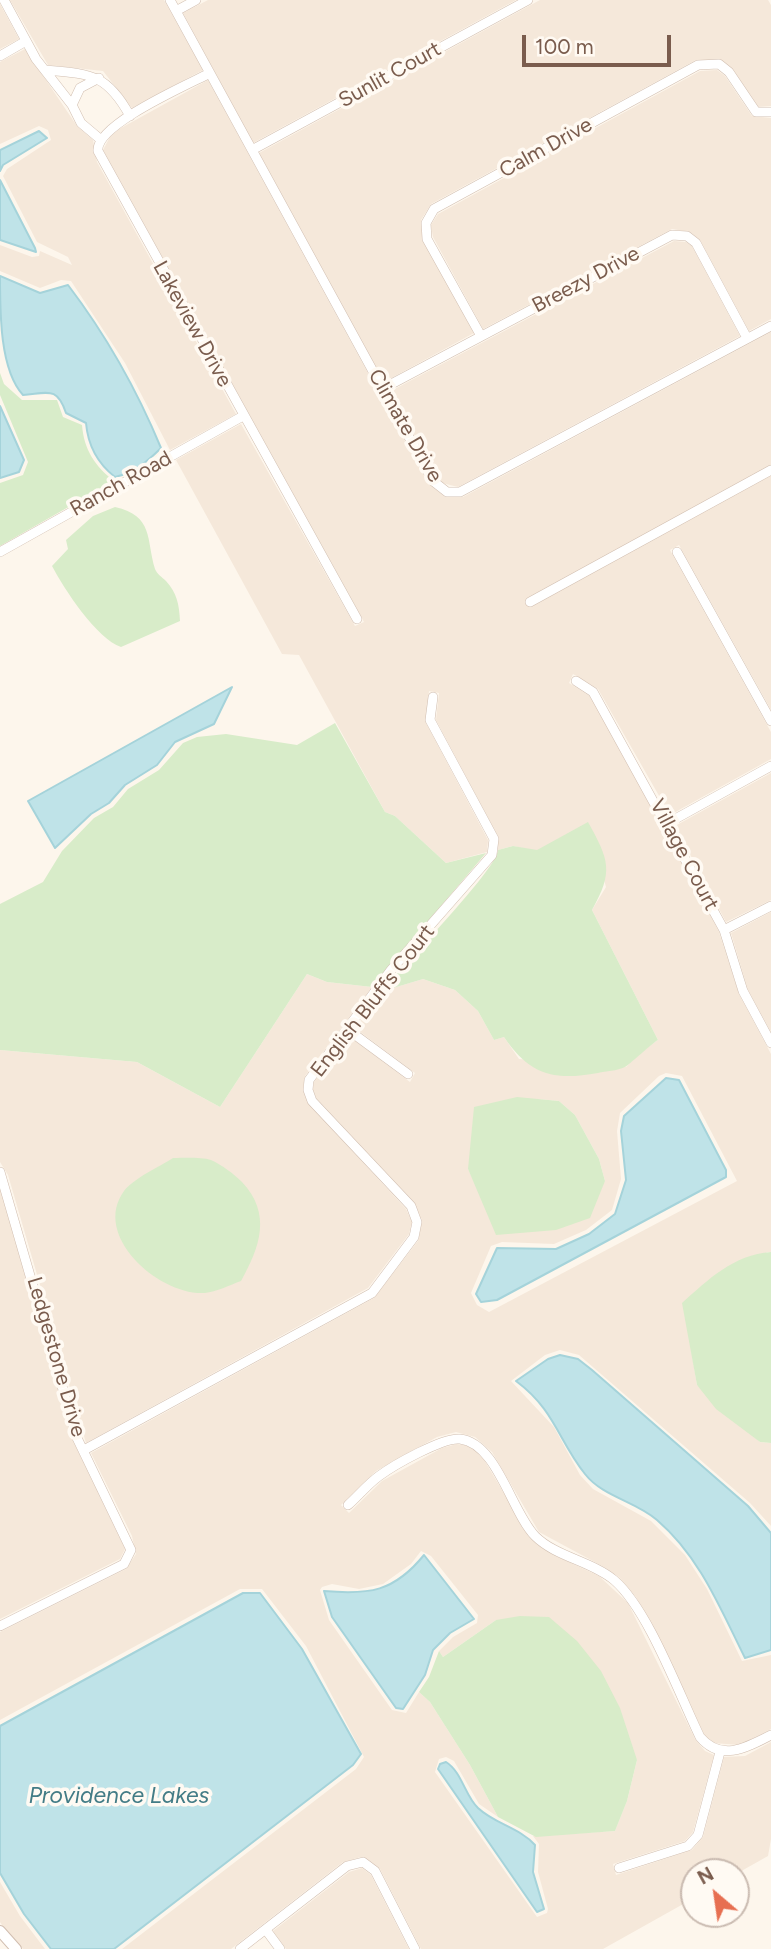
<!DOCTYPE html>
<html>
<head>
<meta charset="utf-8">
<style>
  body { margin:0 }
  #map { position:relative; width:771px; height:1949px; overflow:hidden; background:#fdf6ec; font-family:Figtree,sans-serif }
  canvas { display:block }
  .north { position:absolute; left:680px; top:1858px; width:70px; height:70px; box-sizing:border-box; background:#fffaf3; border:2px solid #cabbb1; border-radius:50%; rotate:331deg; font-size:19px; font-weight:700; line-height:28px; text-align:center; color:#7a5c4d }
  .north::after { content:''; display:block; margin:auto; width:24px; height:32px; background:#e76f51; clip-path:polygon(50% 0,100% 100%,50% 72%,0 100%) }
  .scale { position:absolute; left:522px; top:35px; width:149px; height:32px; box-sizing:border-box; border:4px solid #7a5c4d; border-top:0; padding-left:9px; font-size:21px; line-height:24px; white-space:nowrap; color:#7a5c4d; -webkit-text-stroke:5px #fffaf3; paint-order:stroke }
</style>
</head>
<body>
<div id="map">
<canvas width="771" height="1949"></canvas>
<div class="north">N</div>
<div class="scale">100 m</div>
</div>
<script>
const c = document.querySelector('canvas').getContext('2d');
c.lineJoin = 'round';
function fillPath(path, color) { c.fillStyle = color; c.fill(path, 'evenodd'); }
function strokePath(path, color, width, dash) { c.strokeStyle = color; c.lineWidth = width; c.lineCap = dash ? 'butt' : 'round'; c.setLineDash(dash || []); c.stroke(path); }
function write(font, color, halo, rows, align = 'center') {
  c.font = font + ' Figtree,sans-serif'; c.lineWidth = 7; c.setLineDash([]); c.textBaseline = 'middle'; c.strokeStyle = halo; c.fillStyle = color; for (const [text, x, y, turn = 0] of rows) {
    c.save(); c.translate(x, y); c.rotate((+turn || 0) * Math.PI / 180); c.textAlign = isNaN(turn) ? turn : align; if (halo) c.strokeText(text, 0, 0); c.fillText(text, 0, 0); c.restore();
  }
}
fillPath(new Path2D(`
  M10,0H164L203,70L132,108L103,71L48,65Z
  M208,0H516L253,143L183,13Z
  M540,0H768L771,5V106L758,107L733,70L721,60H696L431,204L421,220L423,241L474,333L384,382L259,153Z
  M0,4L19,39L0,49Z
  M25,49L77,126L93,140L97,162L236,414L170,450L125,363L71,281L61,280L40,288L0,271V245L32,257L39,256L40,251L72,265L68,257L37,242L3,176L7,169L51,140L48,130L39,126L0,144V62Z
  M717,70L725,76L752,116L771,118V319L749,331L700,240L690,232L672,229L483,329L433,237L431,225L438,214L700,71Z
  M208,80L428,483L445,497H463L771,332V710L679,545L670,550L771,732V759L670,815L598,689L573,674L569,683L590,696L664,825L719,932L739,994L771,1054V1252H767L691,1349L697,1385L760,1442L771,1443V1526L750,1503L579,1355L560,1350L545,1355L511,1381L554,1427L580,1475L593,1489L651,1521L685,1555L707,1589L742,1661L771,1655V1729L741,1745L712,1743L704,1734L636,1597L619,1577L604,1567L539,1532L492,1452L475,1437L456,1432L437,1437L376,1471L341,1505L349,1513L382,1481L442,1448L457,1444L470,1446L483,1458L531,1539L556,1556L599,1576L628,1603L695,1739L705,1751L714,1755L693,1832L685,1841L613,1864L616,1875L692,1850L703,1837L724,1757L745,1756L771,1742V1839L768,1856L736,1874L694,1872V1898L603,1949H421L380,1869L361,1857L343,1862L231,1949H122L356,1769L364,1757L306,1646L262,1589H240L0,1720V1632L126,1569L136,1554L132,1536L91,1453L374,1298L418,1241L422,1220L414,1202L316,1098L313,1090L314,1082L349,1036L410,1082L415,1073L355,1028L383,991L423,979L455,990L478,1011L494,1040L504,1037L519,1059L626,1067L638,1054L658,1040L592,910L606,887L588,823L537,851L513,846L498,850V837L436,720L439,693L429,691L426,723L488,840L487,852L446,863L395,816L385,812L299,655L282,654L176,460L241,424L355,626L364,622L103,150L112,133ZM666,1073L682,1076L737,1181L489,1312L477,1305L471,1293L491,1246L502,1242L554,1244L586,1230L612,1210L621,1179L617,1131L620,1113L659,1076ZM537,1099L559,1101L575,1115L599,1159L605,1181L481,1195L468,1169ZM421,1551L431,1556L478,1615L477,1623L453,1637L439,1651L443,1657L496,1620L637,1760L627,1801L615,1831L533,1836L539,1844L538,1872L548,1909L547,1913L537,1917L435,1772L439,1759L446,1757L454,1761L479,1804L498,1817L470,1765L430,1702L419,1692L406,1713L392,1710L329,1620L320,1590L322,1587L332,1584L359,1589L383,1584L411,1564Z
  M674,241L686,242L692,246L740,336L458,487L442,483L389,392Z
  M771,773V900L726,922L675,826Z
  M771,912V1032L748,990L731,933Z
  M307,974L327,982L372,987L305,1076L303,1089L309,1104L406,1209L412,1222L409,1234L368,1288L86,1443L8,1175L0,1162V1050L137,1062L220,1107Z
  M0,1186L72,1439L125,1549L120,1559L0,1619Z
  M362,1868L371,1875L409,1949H286L273,1931L349,1872Z
  M0,1882L20,1916L45,1949H23L4,1928L0,1922Z`), '#f5e8da');
fillPath(new Path2D(`
  M0,373L4,384L22,400H57L63,417L82,425C84,450 95,466 114,481L0,546V483L23,475L28,462L0,395Z
  M115,507C154,516 146,539 155,569C157,574 162,577 166,581C177,593 179,604 180,621L121,647C97,639 64,589 52,566L68,549L66,540L93,516Z
  M335,723L385,812L395,816L446,863L486,853L372,987L327,982L307,974L220,1107L137,1062L0,1050V904L43,882L62,851L94,818L113,807L128,789L159,770L183,743L197,737L226,734L297,745Z
  M588,822C609,860 614,871 592,910L658,1040C650,1045 629,1065 625,1067C617,1071 606,1071 598,1073C553,1081 530,1075 504,1037L494,1040L478,1011L455,990L423,979L383,991C402,965 496,871 498,850L513,846L537,850Z
  M517,1097L559,1101L575,1115L599,1159L605,1181L590,1218L556,1230L496,1235L468,1169L474,1107Z
  M173,1158C185,1158 201,1157 211,1160C222,1165 234,1174 242,1182C272,1214 260,1247 241,1281C230,1285 216,1292 205,1293C160,1296 91,1236 124,1191C134,1178 159,1167 173,1158Z
  M771,1252V1443L760,1442L716,1409L697,1385L682,1303C709,1279 733,1255 771,1252Z
  M520,1616L549,1617L577,1641L601,1671L620,1708L637,1760L627,1801L615,1831L536,1837L498,1817L470,1765L430,1702L419,1692L429,1677L439,1651L443,1657L496,1620Z`), '#d8ecc9');
const water = new Path2D(`
  M39,131L47,138L3,165L0,171V150Z
  M0,180L35,248L36,252L0,240Z
  M0,276L40,293L68,285C106,335 137,390 161,448C148,461 134,473 115,477C97,463 88,446 86,423L66,413C57,386 48,393 23,395C0,370 0,314 0,276Z
  M0,406L24,460L19,472L0,478Z
  M232,687L214,724L175,742L157,765L125,785L109,803L91,814L55,848L28,801Z
  M666,1078L679,1080L726,1170V1177L497,1300L481,1302L476,1294L497,1248L556,1249L589,1234L615,1214L626,1180L621,1131L624,1116Z
  M560,1355L578,1359L592,1370L748,1506L771,1533V1650L745,1658C720,1608 700,1557 657,1520C635,1501 603,1497 585,1474C558,1440 555,1410 516,1381L548,1359Z
  M424,1555L474,1619L450,1633L433,1650L425,1675L403,1709L396,1708L332,1617L324,1591C369,1595 394,1592 424,1555Z
  M243,1593H260L302,1649L361,1754L353,1765L114,1949H51L24,1914L0,1873V1726Z
  M446,1762C462,1772 465,1796 478,1808C495,1824 520,1828 535,1845L533,1872L544,1909L537,1912L438,1769L440,1764Z`);
fillPath(water, '#bfe3e8');
strokePath(water, '#a5d3da', 2);
const minor = new Path2D(`
  M4,0L36,59L72,105L81,123L100,139
  M170,0L433,481L447,492H460L771,326
  M176,11L196,0
  M0,56L26,41
  M46,70C91,74 107,74 130,116
  M210,73C187,85 95,125 98,151L357,619
  M72,105L80,88L99,78
  M252,150L528,0
  M481,336L427,239L426,223L434,209L698,65L719,64L729,72L756,112H771
  M382,389L672,235L687,236L696,243L747,338
  M0,552L243,416
  M677,552L771,721
  M530,602L771,470
  M576,681L593,692L724,930L743,991L771,1043
  M668,823L771,766
  M724,930L771,906
  M347,1029L408,1074
  M0,1172L77,1438L131,1550L124,1564L0,1626
  M84,1450L372,1293L414,1237L417,1222L411,1206L312,1101L308,1090L309,1080L391,970L492,855L494,839L430,720L433,697
  M348,1505C358,1496 368,1484 379,1476C394,1465 443,1437 460,1439C497,1443 511,1511 535,1536C556,1557 591,1561 614,1580C648,1609 679,1694 700,1737C721,1762 746,1748 771,1735
  M619,1868L688,1846L698,1835L720,1752
  M266,1930L280,1949
  M240,1949L347,1866L363,1862L375,1871L415,1949`);
const tertiary = new Path2D(`
  M0,1931L16,1949`);
strokePath(minor, '#d1beb0', 10);
strokePath(tertiary, '#d1beb0', 12);
strokePath(minor, '#fff', 9);
strokePath(tertiary, '#fff', 10);
write('21px', '#7a5c4d', '#fffaf3', [
  ["Sunlit Court",390,75,-29],
  ["Calm Drive",546,148,-29],
  ["Breezy Drive",586,280,-28],
  ["Lakeview Drive",192,324,61],
  ["Climate Drive",405,426,60],
  ["Ranch Road",121,484,-29],
  ["Village Court",684,855,62],
  ["English Bluffs Court",373,1001,-52],
  ["Ledgestone Drive",56,1357,74]
]);
write('italic 23px', '#437c86', '#fffaf3', [
  ["Providence Lakes",119,1796]
]);
</script>
</body>
</html>
